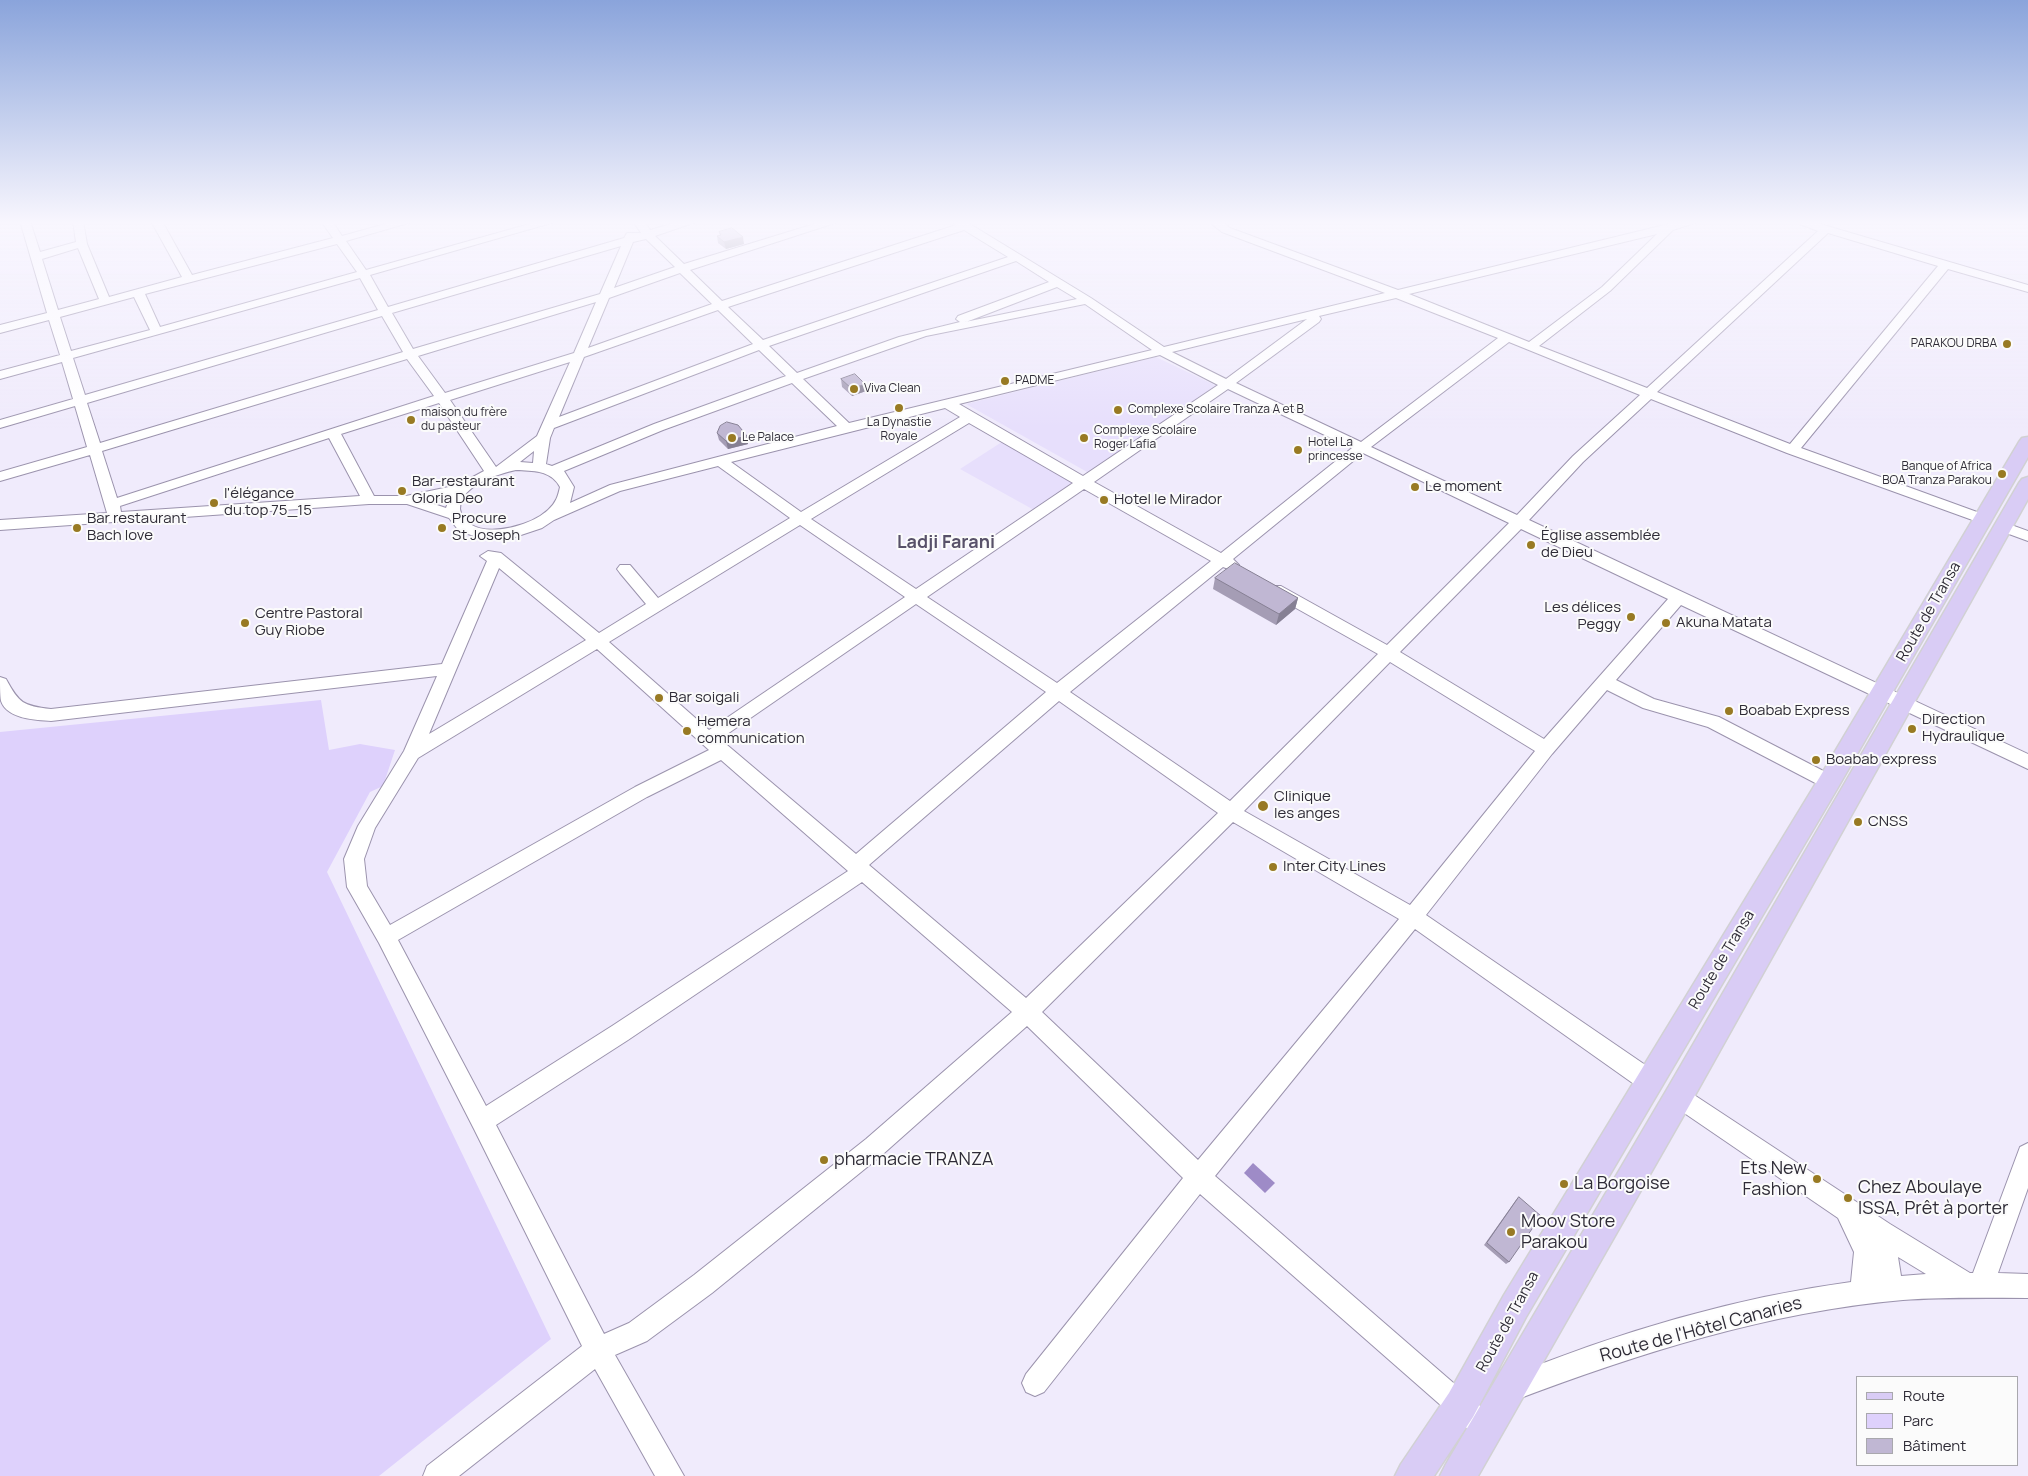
<!DOCTYPE html>
<html>
<head>
<meta charset="utf-8">
<style>
  body { margin:0 }
  #map { position:relative; width:2028px; height:1476px; overflow:hidden; background:#f0ebfc; font-family:Manrope,sans-serif }
  canvas { display:block }
  .legend { position:absolute; left:1856px; top:1376px; width:162px; height:90px; box-sizing:border-box; background:#fbfbfb; border:1px solid #a9a8ad; margin:0; padding:6px 9px; list-style:none; font-size:15px; color:#2f2c37 }
  .legend li { display:flex; align-items:center; gap:10px; height:25px }
  .legend b { width:25px; border:1px solid #a9a8ad }
</style>
</head>
<body>
<div id="map">
<canvas width="2028" height="1476"></canvas>
<ul class="legend">
<li><b style="height:6px;background:#d9ccf5"></b>Route</li>
<li><b style="height:14px;background:#ded1fc"></b>Parc</li>
<li><b style="height:14px;background:#c0b7d3"></b>Bâtiment</li>
</ul>
</div>
<script>
const c = document.querySelector('canvas').getContext('2d');
c.lineJoin = 'round';
function fillPath(path, color) { c.fillStyle = color; c.fill(path, 'evenodd'); }
function strokePath(path, color, width, dash) { c.strokeStyle = color; c.lineWidth = width; c.lineCap = dash ? 'butt' : 'round'; c.setLineDash(dash || []); c.stroke(path); }
function write(font, color, halo, rows, align = 'center') {
  c.font = font + ' Manrope,sans-serif'; c.lineWidth = 4; c.setLineDash([]); c.textBaseline = 'middle'; c.strokeStyle = halo; c.fillStyle = color; for (const [text, x, y, turn = 0] of rows) {
    c.save(); c.translate(x, y); c.rotate((+turn || 0) * Math.PI / 180); c.textAlign = isNaN(turn) ? turn : align; if (halo) c.strokeText(text, 0, 0); c.fillText(text, 0, 0); c.restore();
  }
}
fillPath(new Path2D(`
  M1156,357L1217,386L1089,473L966,404Z
  M1005,440L1078,479L1034,510L960,469Z`), '#e7dffc');
fillPath(new Path2D(`
  M321,700L329,750L360,744L395,750L383,786L370,792L327,872L551,1339L379,1476H0V732Z`), '#ded1fc');
fillPath(new Path2D(`
  M1253,1163L1275,1183L1265,1193L1244,1173Z`), '#9e8bc7');
const minor = new Path2D(`
  M20,221H30L40,252L76,242L73,221H83L87,244L109,297L182,277L151,221H162L192,275L333,238L321,221H332L342,236L396,221H415L346,241L366,270L540,221H558L370,275L388,307L624,238L627,233H641L633,221H644L650,230L681,221H699L655,236L684,264L824,221H841L690,270L722,301L956,225L952,221H965L1091,298L1164,347L1385,293L1222,232L1208,221H1221L1230,228L1398,290L1681,221H1701L1673,230L1610,291L1539,346L1647,388L1818,231L1792,221H1810L2028,285V292L1948,269L1801,448L1988,516L1990,519L1988,522H1978L1787,453L1651,399L1583,462L1529,520L2028,754V769L1681,605L1616,680L1654,699L1719,717L1835,777L1838,782L1835,787L1829,789L1823,787L1708,727L1643,708L1607,690L1552,754L1426,915L1657,1073L1660,1081L1657,1089L1649,1092L1641,1089L1415,929L1215,1176L1495,1419L1499,1428L1495,1437L1486,1441L1477,1437L1200,1194L1044,1392L1035,1396L1026,1392L1022,1383L1026,1374L1183,1178L1027,1026L882,1155L712,1293L647,1341L615,1355L684,1476H655L595,1369L459,1476H423L427,1466L582,1346L474,1129L379,943L347,887L344,859L358,826L404,751L437,676L51,721C36,720 7,719 1,701C0,695 0,684 0,677L6,679C19,703 23,706 51,709L442,664L487,561L480,556L488,551L501,553L599,633L646,604L620,573L617,569L620,565H630L658,598L790,518L718,466L620,491L554,520L542,528L515,537H477L459,531L449,518L407,504H369L0,530V520L107,513L90,455L0,481V472L87,447L75,406L0,428V420L73,399L62,362L0,379V371L60,355L49,320L0,333V325L47,313ZM964,230L1008,257L763,340L728,307ZM1828,233L1938,266L1790,444L1657,392ZM1657,234L1602,287L1529,342L1409,294ZM646,239L675,267L614,288L633,242ZM337,244L357,272L160,327L145,294ZM621,246L600,294L413,349L392,313ZM78,248L99,299L58,310L42,259ZM1016,261L1049,282L958,316L956,319L960,322L899,337L797,373L769,346ZM680,273L712,304L588,348L609,298ZM360,278L378,310L85,395L73,358ZM1057,287L1077,299L965,322H966ZM134,297L150,330L71,351L60,317ZM1396,298L1498,338L1361,442L1236,383L1319,322L1321,319L1319,316ZM596,302L574,353L445,393L418,356ZM1085,304L1152,350L849,423L803,379L926,336ZM718,310L753,344L559,417L584,357ZM382,316L403,352L100,443L87,403ZM1307,319L1226,379L1172,352ZM1509,342L1640,395L1573,456L1517,515L1371,447ZM759,350L786,376L654,424L552,466L546,464L550,438L554,428ZM1160,355L1218,385L1083,476L959,404ZM407,359L434,396L117,498L102,451ZM570,362L537,436L496,467L450,400ZM792,383L837,426L610,485L570,503L574,487L564,471L663,430ZM1228,389L1352,448L1221,553L1094,482ZM439,403L484,471L458,485L406,496H374L341,434ZM945,408L960,417L801,512L731,462ZM969,423L1073,483L916,589L811,519ZM329,438L360,496L121,512L120,506ZM534,451L533,463L520,462ZM1363,453L1509,523L1387,645L1281,586H1271L1268,590L1271,594L1378,654L1230,801L1070,692L1223,567L1231,570L1236,569L1239,565L1233,559ZM516,470C533,471 551,470 560,487C558,496 556,503 548,510C532,525 490,537 470,524C465,521 461,515 460,509C460,485 498,474 516,470ZM1084,489L1211,561L1057,683L927,597ZM450,496L446,508L425,501ZM800,525L905,597L709,730L609,642ZM1521,529L1668,599L1544,739L1400,652ZM499,568L586,640L429,734ZM916,604L1046,692L856,854L720,739ZM597,649L709,750L635,787L390,925L367,886L364,859L375,828L418,758ZM1390,662L1535,751L1410,905L1244,811ZM1059,701L1218,813L1026,998L869,865ZM721,760L848,871L612,1026L486,1106L398,940L647,797ZM1233,822L1399,919L1198,1160L1042,1012ZM862,882L1012,1012L866,1139L694,1275L629,1323L604,1334L496,1125L628,1040Z
  M2003,522L2028,531V541L1998,530L1996,527L1998,524Z
  M1679,1085L1890,1224L1970,1273H1973L2020,1147L2028,1143V1188L1998,1273L2028,1274V1298C1986,1298 1944,1297 1903,1300C1767,1312 1636,1354 1510,1402L1501,1398L1497,1389L1501,1380C1612,1334 1732,1298 1851,1282L1854,1252L1838,1218L1671,1104L1668,1096L1671,1088ZM1898,1257L1926,1274L1901,1276Z`);
const major = new Path2D(`
  M2028,437V457L1837,789L1526,1317L1473,1417L1434,1476H1395L1401,1464L1449,1393L1504,1295L1821,775L2019,442L2022,438Z
  M2028,477V499L1689,1106L1478,1476H1440L1446,1464L1669,1086L2019,483L2022,479Z`);
strokePath(minor, '#9b93ad', 2);
strokePath(major, '#d1d1d3', 3);
fillPath(minor, '#fff');
fillPath(major, '#d9ccf5');
fillPath(new Path2D(`
  M719,232L744,244L726,249L718,243L717,236L720,235Z
  M841,379L866,391L852,396L842,387Z
  M717,433L747,436L748,444L728,449L719,440Z
  M1215,578L1298,598L1295,609L1276,625L1213,589Z
  M1519,1197L1509,1262L1506,1264L1484,1245L1516,1200Z`), '#a59db5');
fillPath(new Path2D(`
  M743,237L744,244L726,249L724,242Z
  M865,384L866,391L852,396V389Z
  M747,436L748,444L728,449L726,441Z
  M1298,598L1295,609L1276,625L1279,614Z`), '#868094');
const building = new Path2D(`
  M732,228L743,237L724,242L717,236L721,235L719,232Z
  M855,374L865,384L852,389L841,379Z
  M727,422L738,425L747,436L726,441L717,433L720,426Z
  M1235,563L1298,598L1279,614L1215,578Z
  M1519,1197L1541,1216L1509,1262L1487,1243Z`);
fillPath(building, '#c0b7d3');
strokePath(building, '#868094', 1);
const sky = c.createLinearGradient(0, 0, 0, 428);
sky.addColorStop(0, '#8aa4db');
sky.addColorStop(0.52, '#f8f6fe');
sky.addColorStop(1, '#f8f6fe00');
c.fillStyle = sky;
c.fillRect(0, 0, 2028, 428);
for (const [x, y, r, color] of [
  [2007,344,5,"#987a23"],
  [1005,381,5,"#987a23"],
  [854,389,5,"#987a23"],
  [899,408,5,"#987a23"],
  [1118,410,5,"#987a23"],
  [411,420,5,"#987a23"],
  [732,438,5,"#987a23"],
  [1084,438,5,"#987a23"],
  [1298,450,5,"#987a23"],
  [2002,474,5,"#987a23"],
  [1415,487,5,"#987a23"],
  [402,491,5,"#987a23"],
  [1104,500,5,"#987a23"],
  [214,503,5,"#987a23"],
  [77,528,5,"#987a23"],
  [442,528,5,"#987a23"],
  [1531,545,5,"#987a23"],
  [1631,617,5,"#987a23"],
  [245,623,5,"#987a23"],
  [1666,623,5,"#987a23"],
  [659,698,5,"#987a23"],
  [1729,711,5,"#987a23"],
  [1912,729,5,"#987a23"],
  [687,731,5,"#987a23"],
  [1816,760,5,"#987a23"],
  [1263,806,6,"#987a23"],
  [1858,822,5,"#987a23"],
  [1273,867,5,"#987a23"],
  [824,1160,5,"#987a23"],
  [1817,1179,5,"#987a23"],
  [1564,1184,5,"#987a23"],
  [1848,1198,5,"#987a23"],
  [1511,1232,5,"#987a23"]
]) { const dot = new Path2D(); dot.arc(x, y, r, 0, 2 * Math.PI); c.fillStyle = color; c.fill(dot); strokePath(dot, '#fbfbfb', 2); }
write('12px', '#2f2c37', '#fbfbfb', [
  ["PARAKOU DRBA",1997,344,"right"],
  ["PADME",1015,381],
  ["Viva Clean",864,389],
  ["Complexe Scolaire Tranza A et B",1128,410],
  ["maison du frère",421,413],
  ["du pasteur",421,427],
  ["La Dynastie",899,423,"center"],
  ["Royale",899,437,"center"],
  ["Complexe Scolaire",1094,431],
  ["Roger Lafia",1094,445],
  ["Le Palace",742,438],
  ["Hotel La",1308,443],
  ["princesse",1308,457],
  ["Banque of Africa",1992,467,"right"],
  ["BOA Tranza Parakou",1992,481,"right"]
], 'left');
write('15px', '#2f2c37', '#fbfbfb', [
  ["Bar-restaurant",412,482],
  ["Gloria Deo",412,499],
  ["Le moment",1425,487],
  ["l'élégance",224,494],
  ["du top 75_15",224,511],
  ["Hotel le Mirador",1114,500],
  ["Bar restaurant",87,519],
  ["Bach love",87,536],
  ["Procure",452,519],
  ["St Joseph",452,536],
  ["Église assemblée",1541,536],
  ["de Dieu",1541,553],
  ["Les délices",1621,608,"right"],
  ["Peggy",1621,625,"right"],
  ["Centre Pastoral",255,614],
  ["Guy Riobe",255,631],
  ["Akuna Matata",1676,623],
  ["Bar soigali",669,698],
  ["Boabab Express",1739,711],
  ["Direction",1922,720],
  ["Hydraulique",1922,737],
  ["Hemera",697,722],
  ["communication",697,739],
  ["Boabab express",1826,760],
  ["Clinique",1274,797],
  ["les anges",1274,814],
  ["CNSS",1868,822],
  ["Inter City Lines",1283,867]
], 'left');
write('15px', '#2f2c37', '#fbfbfb', [
  ["Route de Transa",1929,612,-60],
  ["Route de Transa",1722,960,-59],
  ["Route de Transa",1508,1322,-61]
]);
write('bold 18px', '#585169', '#fbfbfb', [
  ["Ladji Farani",946,543]
]);
write('18px', '#2f2c37', '#fbfbfb', [
  ["pharmacie TRANZA",834,1160],
  ["Ets New",1807,1169,"right"],
  ["Fashion",1807,1190,"right"],
  ["La Borgoise",1574,1184],
  ["Chez Aboulaye",1858,1188],
  ["ISSA, Prêt à porter",1858,1209],
  ["Moov Store",1521,1222],
  ["Parakou",1521,1243]
], 'left');
write('18px', '#2f2c37', '#fbfbfb', [
  ["Route de l'Hôtel Canaries",1701,1330,-15]
]);
</script>
</body>
</html>
